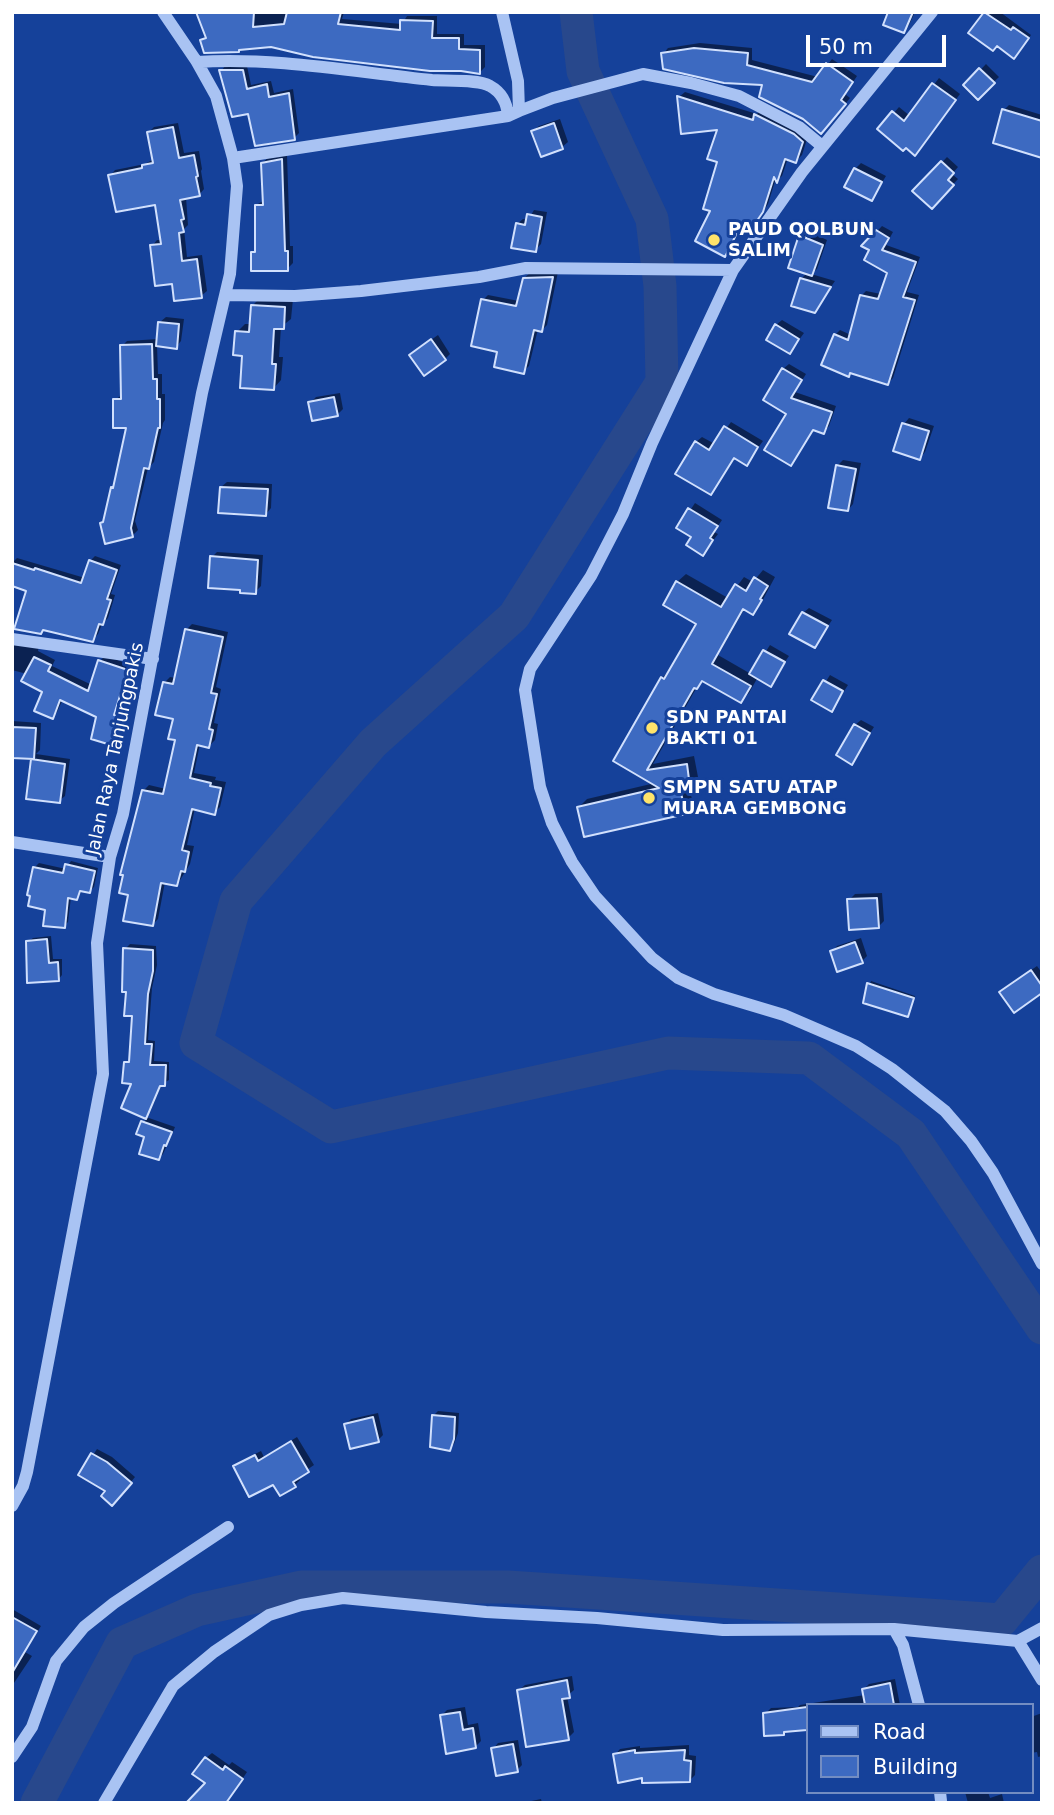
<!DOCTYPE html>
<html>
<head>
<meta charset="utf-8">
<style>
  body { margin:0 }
  #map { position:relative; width:1054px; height:1815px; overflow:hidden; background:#15419a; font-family:"DejaVu Sans",sans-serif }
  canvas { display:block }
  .frame { position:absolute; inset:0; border:14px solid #fff; pointer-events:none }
  .legend { position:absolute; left:806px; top:1703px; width:228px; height:91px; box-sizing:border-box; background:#15419a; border:2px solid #738dc2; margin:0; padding:9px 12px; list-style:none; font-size:21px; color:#fff }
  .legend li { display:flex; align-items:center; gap:14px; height:35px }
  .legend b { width:35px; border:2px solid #738dc2 }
  .scale { position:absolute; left:806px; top:35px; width:140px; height:32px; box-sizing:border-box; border:4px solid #fff; border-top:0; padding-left:9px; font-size:21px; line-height:24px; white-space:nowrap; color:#fff; -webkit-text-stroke:5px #15419a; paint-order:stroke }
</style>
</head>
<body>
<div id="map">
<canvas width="1054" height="1815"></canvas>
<div class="frame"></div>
<ul class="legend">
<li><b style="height:9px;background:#a9c3f3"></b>Road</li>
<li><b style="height:19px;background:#3d6ac1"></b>Building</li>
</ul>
<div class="scale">50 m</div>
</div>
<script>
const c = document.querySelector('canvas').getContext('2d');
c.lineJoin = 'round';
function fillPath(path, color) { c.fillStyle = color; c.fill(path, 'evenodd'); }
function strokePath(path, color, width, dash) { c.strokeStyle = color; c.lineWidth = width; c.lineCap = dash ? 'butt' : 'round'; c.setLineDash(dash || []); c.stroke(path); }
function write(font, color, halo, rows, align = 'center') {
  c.font = font + ' "DejaVu Sans",sans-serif'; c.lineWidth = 6; c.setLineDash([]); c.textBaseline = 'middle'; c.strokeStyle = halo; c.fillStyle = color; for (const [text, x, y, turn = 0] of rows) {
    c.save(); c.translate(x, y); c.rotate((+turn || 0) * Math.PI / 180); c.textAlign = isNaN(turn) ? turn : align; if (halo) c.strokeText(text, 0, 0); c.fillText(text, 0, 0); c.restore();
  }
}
fillPath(new Path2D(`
  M198,12H344L342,19L402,24L407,16H437V34H464V45H485V67L480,72L271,45L241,48L238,51L202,40L207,36Z
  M880,12H915L909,25L904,31L888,15Z
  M986,12H1000L1031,35L1019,51L971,33Z
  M700,43L752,48V60L818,77L832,59L857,76L845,94L850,98L827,127L765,83L663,54L668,48Z
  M986,64L999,77L978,97L966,85Z
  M225,66H247L251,85L271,81L274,93L293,89L299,133L294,138L221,71Z
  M939,78L960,94L915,154L880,129L899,107L910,116Z
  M685,92L757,114L761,109L808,136L802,155L796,161L788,158L782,176L777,180L776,178L768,204L757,221L743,224L730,249L724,255L713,210L719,161V128L679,97Z
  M1009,105L1042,115V153L1004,110Z
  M560,119L568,142L562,147L533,131L539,126Z
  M178,123L184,153L199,151L202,169L201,171L204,189L199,195L186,197L188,225L184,229L187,257L202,255L207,291L201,296L173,282L152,246L157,240H163L157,203L110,176L115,170L145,164L154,159L149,132L154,127Z
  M287,155L290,246H293V263L287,269L253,252L257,248L256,205L265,200L262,163L268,158Z
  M947,157L958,167L952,174L958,179L932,207L915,191Z
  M861,163L886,176L872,199L855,169Z
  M534,210L547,212L541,244L535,250L517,224L523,219L528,220Z
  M882,226L893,232L886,245L920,257L907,292L919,295L893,378L888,383L835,335L840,330L851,335L861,296L866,291L881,294L889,272L871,249L864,245Z
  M806,230L827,240L817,269L811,274L835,281L814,311L801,279L807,273L790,267L801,236Z
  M558,272L547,325L542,330L538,329L529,366L523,372L499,350L483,300L488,295L519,301L524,278L530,273Z
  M261,297L293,299L291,319L281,327L279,357H283L281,380L273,389L244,354L237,332L245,324H252L253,305Z
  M166,317L184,319L181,341L176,347L157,345L158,374H162V394H165V420L163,423L154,462L148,468L135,521L138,530L132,536L105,520L128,426L115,400L123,394L122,346L127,341L158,339L160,322Z
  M782,320L804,333L790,352L776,325Z
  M438,335L450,354L445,359L417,350Z
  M789,364L806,374L795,392L836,406L829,426L824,432L814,429L791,464L783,369Z
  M340,393L343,409L337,415L310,403L316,397Z
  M909,418L934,426L925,452L920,458L904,424Z
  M731,422L763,441L746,464L735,457L711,493L696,442L702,437L715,444Z
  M843,460L861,463L853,504L848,510L837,466Z
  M227,482L272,484L271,508L266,514L221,487Z
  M695,503L722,520L714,532L718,534L703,554L693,536L679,527Z
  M217,552L263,555L261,586L255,592L212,557Z
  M95,556L121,565L111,594L115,595L108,618L102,624L98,634L93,640L44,629L41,632L29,590L12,584V563L17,558L85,578L90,561Z
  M763,570L775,577L760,605L752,613L745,608L718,655L751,674L770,645L789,656L770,684L758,677L749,693L741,701L704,680L697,687L653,764L694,756L698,777L689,786L693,804L685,812L579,807L587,799L655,783L615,760L662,678L670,670L698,623L677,582L686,574L728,598L744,577L753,582Z
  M809,608L832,620L815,646L803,613Z
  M192,624L228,632L216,687L221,689L214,723L218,724L215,740L209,746L200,744L194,773L216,777L215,780L226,782L220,807L214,813L195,808L187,845L194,846L190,864L177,885L165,882L158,919L152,925L143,791L149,785L166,789L177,739L175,717L164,683L170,677L176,678L186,630Z
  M12,645L39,646L38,651L55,660L52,666L92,685L100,661L105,656L132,665L118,710L123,712L116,738L111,743L98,716L63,699L57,712L52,717L44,691L27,674L12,670Z
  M830,675L848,685L832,710L814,700Z
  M861,720L874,727L852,762L855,725Z
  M12,721L41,723L40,750L36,754L70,759L65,796L59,801L32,760L36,757L12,756Z
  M71,861L98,868L94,887L90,891L82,890L77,899L71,897L68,922L64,926L47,909L35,867L39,863L66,869Z
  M882,893L884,921L878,927L849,900L855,894Z
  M51,936L53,959H62V975L58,980L28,942L33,938Z
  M861,938L867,956L862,961L832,952L837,946Z
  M130,944L156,946L157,965L152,988L148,1040L155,1041L154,1061L169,1062V1080L162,1084L150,1112L146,1117L175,1127L163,1154L159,1158L146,1136L138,1133L147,1117L123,1107L134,1082L126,1063L131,1058L134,1015L127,990L125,949Z
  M1037,966L1042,973V991L1007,987Z
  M871,981L915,996L911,1009L908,1011L865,1002Z
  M438,1411L459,1413L458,1433L454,1444L449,1449L433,1416Z
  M378,1413L383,1435L378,1440L346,1424L351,1419Z
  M297,1437L314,1465L298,1476L300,1480L295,1485L274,1483L236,1467L241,1461L261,1451L264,1457Z
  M97,1449L112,1457L135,1477L117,1499L80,1475Z
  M12,1609L41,1626L25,1652L32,1656L12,1686Z
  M572,1676L574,1690L567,1696L574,1732L568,1738L519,1690L525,1685Z
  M895,1679L900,1705H807V1728L787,1730L783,1733L765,1714L771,1708L798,1707L800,1705L865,1695L864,1689L869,1684Z
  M465,1707L468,1725L478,1723L481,1741L475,1747L441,1716L447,1710Z
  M1042,1713V1756L1038,1757L1037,1752L1031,1753V1717Z
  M518,1740L522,1765L517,1770L493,1749L498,1743Z
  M689,1745V1755L696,1756L695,1775L689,1781L644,1776L615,1755L620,1749L640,1746V1748Z
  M212,1753L229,1765L232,1762L247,1772L233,1793L207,1783L206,1758Z
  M965,1792H988L990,1798L1002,1794L1004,1803H968Z
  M541,1799L542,1803H522Z`), '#0007');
strokePath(new Path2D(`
  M576,12L583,71L652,219L660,286L662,382L514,616L373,743L236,901L196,1043L331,1127L668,1053L809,1058L911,1134L1042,1328
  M37,1803L122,1643L197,1610L301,1587H508L1002,1620L1042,1571`), '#28488c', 33);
const building = new Path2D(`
  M196,12H254L253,27L284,24L287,12H341L338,24L400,30V20L433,21L432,38H459V49L480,50V74L461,71H430L313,57L271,47L239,50V52L204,53L200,40L206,38Z
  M888,12H913L904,33L883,25Z
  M984,12L1011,30L1013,27L1029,38L1014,59L997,46L993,51L968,33Z
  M694,48L748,53L747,65L812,82L826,63L853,82L841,100L846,104L821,134L803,119L759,97L762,85L724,83L663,69L661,53Z
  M979,68L995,83L978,100L963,85Z
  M219,70H243L247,89L267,84L269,97L289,93L295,140L255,146L248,114L232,117Z
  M932,83L956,100L915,156L906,148L903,151L877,129L892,111L904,121Z
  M677,96L753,120L754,114L794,134L803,142L796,163L785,159L777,183L774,177L763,212L752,228L741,225L725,257L695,241L710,211L703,209L717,162L707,159L717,130L681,134Z
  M1002,109L1042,121V158L993,143Z
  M554,123L563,149L541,157L531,131Z
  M173,127L179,158L194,155L198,176L196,177L200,196L180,200L184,219L181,220L184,232L179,233L182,261L197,259L202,298L174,301L172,284L155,286L150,245L161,244L155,205L116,212L108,175L142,168V165L153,163L147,132Z
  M282,159L285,251H288V271H251V252H255V205H263L261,163Z
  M941,161L954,173L948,180L954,185L932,209L912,191Z
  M854,168L882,182L872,201L844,187Z
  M527,214L542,217L536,252L511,248L516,223L525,225Z
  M876,230L889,238L882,250L916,262L903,297L915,300L888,385L850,373L849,377L821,365L834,334L848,340L860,295L878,299L887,273L864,260L869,250L861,246Z
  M799,235L823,245L812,276L788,268Z
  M553,277L542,332L534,330L524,374L494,367L497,352L471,346L481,299L516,306L523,278Z
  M800,278L831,287L815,313L791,306Z
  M251,305L285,307L284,329H274L272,364H276L274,390L240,388L242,356L233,355L235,331L249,332Z
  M158,322L179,324L177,349L156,346Z
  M775,324L799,339L790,354L766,340Z
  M431,339L446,360L424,376L409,355Z
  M152,344L153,379H157V399H160V428H158L149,469L144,468L131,528L133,537L105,544L100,523L103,522L111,487L113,488L126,428H113V399H121L120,345Z
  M782,368L802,380L791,398L832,412L824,434L813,430L791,466L764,450L786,414L763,400Z
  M334,397L338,416L312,421L308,402Z
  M902,423L929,431L920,460L893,451Z
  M724,426L758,447L747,466L734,458L711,495L675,474L695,441L709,450Z
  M836,465L856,469L848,511L828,508Z
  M220,487L268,489L266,516L218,513Z
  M688,508L718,526L710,538L713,540L703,556L686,545L691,537L676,528Z
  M210,556L258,560L256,594L240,593V590L208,588Z
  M89,560L117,570L107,599L111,600L103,625L99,624L93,642L43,630L41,634L14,629L26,591L12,586V563L34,570L35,568L81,583Z
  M754,577L768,586L760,599L762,600L753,615L743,609L712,664L751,686L741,703L702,681L697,689L694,688L647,770L687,764L690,787L680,789L686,814L584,837L577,807L659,788L613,761L661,677L664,679L696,624L663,605L676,581L721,607L735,584L746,591Z
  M802,612L828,626L815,648L789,634Z
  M185,629L223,637L211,693L217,694L209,729L213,730L209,748L197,745L190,778L211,783L210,786L221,788L215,815L192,809L182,850L189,852L185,872L181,871L177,886L161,883L153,926L123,921L128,895L119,893L123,875H120L142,790L163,794L175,740L168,739L173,719L155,715L163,682L173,684Z
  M763,650L785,662L771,687L749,674Z
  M34,657L51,665L48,671L88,691L98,660L128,670L114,715L119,716L111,745L91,739L96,717L60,700L53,719L34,711L42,692L21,681Z
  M823,680L843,691L832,712L811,700Z
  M854,724L870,733L852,765L836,755Z
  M12,727L36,728L34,759L12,758Z
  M31,759L65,764L60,803L26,799Z
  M65,864L95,871L90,893L80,891L77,900L68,898L65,928L43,926L45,910L28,906L30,896L27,895L33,867L63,873Z
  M877,898L879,928L849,930L847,899Z
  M47,939L49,963L58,962L59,981L27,983L26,941Z
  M855,942L863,963L837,972L830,951Z
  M123,948L153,950V971L148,994L145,1044H152L150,1065H166L165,1086H160L146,1119L121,1108L131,1084L122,1083L124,1062H129L132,1016H124L126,992H122Z
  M1031,970L1042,986V993L1014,1013L999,992Z
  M867,983L914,998L908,1017L863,1003Z
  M141,1121L172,1132L166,1146L164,1145L159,1160L139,1154L144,1137L136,1134Z
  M432,1415L455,1417L454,1439L450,1451L430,1447Z
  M373,1417L379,1442L350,1449L344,1424Z
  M291,1441L309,1472L293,1482L296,1487L280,1496L273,1485L249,1497L233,1466L255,1455L258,1461Z
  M91,1453L107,1462L132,1483L112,1506L101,1496L105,1491L78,1475Z
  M12,1617L37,1631L12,1673Z
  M567,1680L570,1698L562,1699L569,1740L526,1747L517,1690Z
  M890,1683L894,1705H865L862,1689Z
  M807,1707V1730L784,1732V1735L764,1736L763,1713Z
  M460,1712L463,1730L473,1728L476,1748L446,1754L440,1715Z
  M513,1744L518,1772L496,1776L491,1748Z
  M635,1750V1753L685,1750L684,1760L691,1761L690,1782L642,1783V1778L618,1783L613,1754Z
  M205,1757L223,1770L225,1766L243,1779L226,1803H186L205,1783L192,1774Z`);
fillPath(building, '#3d6ac1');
strokePath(building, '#d1e0fd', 2);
strokePath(new Path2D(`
  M932,12L802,172L733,270L652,443L623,514L591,576L530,669L525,690L540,787L552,823L572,862L595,896L652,958L678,978L714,994L784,1015L856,1046L892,1069L945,1111L971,1141L993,1173L1042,1264
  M197,62C276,57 354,72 432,80C446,81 478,79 490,86C501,92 507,103 508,116
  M519,111L553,98L643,74L691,83L739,96L799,127L822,146
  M233,158L508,116L519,111L518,81L502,12
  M226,295L295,296L361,291L479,277L526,268L733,270
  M12,639L153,659
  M12,842L110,857
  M12,1506L23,1486L27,1472L103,1074L97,943L110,857L123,814L202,393L230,274L237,186L233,158L216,96L197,62L163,12
  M894,1629L903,1645L919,1705
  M1018,1641L1042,1680
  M12,1757L32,1727L56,1661L84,1627L114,1603L228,1527
  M940,1792L941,1801
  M104,1803L173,1686L214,1652L269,1615L301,1605L343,1598L486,1612L597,1618L723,1630L894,1629L1018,1641L1042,1628`), '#a9c3f3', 12);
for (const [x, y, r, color] of [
  [714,240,7,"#ffe46b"],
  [652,728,7,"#ffe46b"],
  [649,798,7,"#ffe46b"]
]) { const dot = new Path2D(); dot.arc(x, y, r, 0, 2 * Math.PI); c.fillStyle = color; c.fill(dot); strokePath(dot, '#15419a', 2.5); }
write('bold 18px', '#fff', '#15419a', [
  ["PAUD QOLBUN",728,230],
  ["SALIM",728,251],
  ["SDN PANTAI",666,718],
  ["BAKTI 01",666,739],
  ["SMPN SATU ATAP",663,788],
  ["MUARA GEMBONG",663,809]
], 'left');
write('18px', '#fff', '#15419a', [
  ["Jalan Raya Tanjungpakis",116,749,-78]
]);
</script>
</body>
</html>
